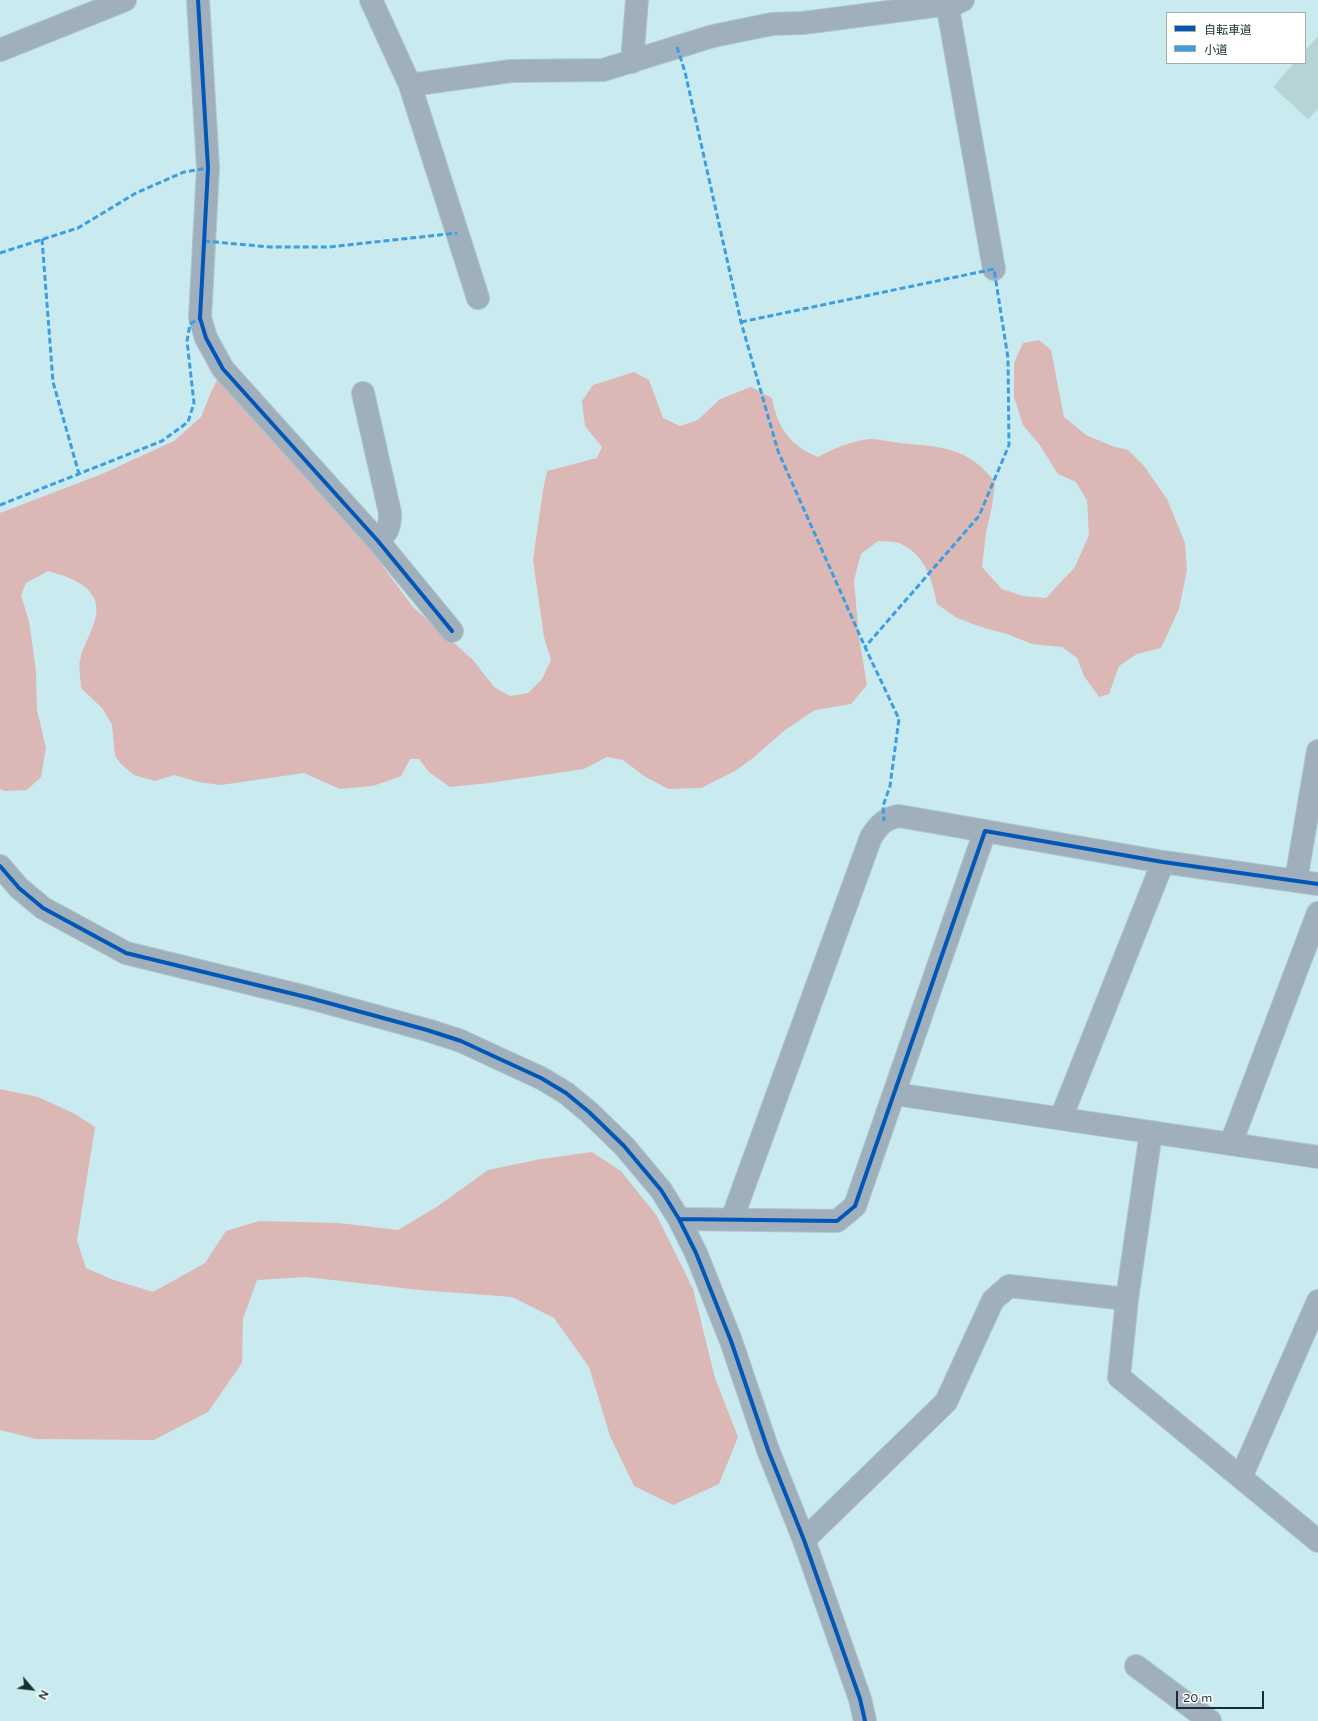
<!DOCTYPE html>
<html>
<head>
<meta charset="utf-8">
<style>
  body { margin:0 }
  #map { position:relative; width:1318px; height:1721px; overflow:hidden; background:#c9ebf0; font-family:"Varela Round","Noto Sans JP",sans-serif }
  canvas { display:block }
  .legend { position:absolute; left:1166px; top:12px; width:140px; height:52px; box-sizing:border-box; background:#fff; border:1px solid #a2acad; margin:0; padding:5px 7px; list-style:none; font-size:12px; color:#162f32 }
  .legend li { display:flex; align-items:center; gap:8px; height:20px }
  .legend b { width:20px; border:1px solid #a2acad }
  .north { position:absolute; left:12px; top:1669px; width:40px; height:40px; -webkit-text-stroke:3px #fff; paint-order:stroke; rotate:118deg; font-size:11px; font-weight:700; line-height:16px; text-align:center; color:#162f32 }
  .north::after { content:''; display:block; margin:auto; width:14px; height:18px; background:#162f32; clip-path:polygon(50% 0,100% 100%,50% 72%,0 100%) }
  .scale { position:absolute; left:1176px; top:1691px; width:88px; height:18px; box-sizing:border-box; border:2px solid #162f32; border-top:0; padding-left:5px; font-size:12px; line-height:14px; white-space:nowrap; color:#162f32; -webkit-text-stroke:3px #fff; paint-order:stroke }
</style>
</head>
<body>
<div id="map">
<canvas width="1318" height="1721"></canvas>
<ul class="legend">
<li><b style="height:5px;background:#0057b8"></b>自転車道</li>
<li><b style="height:5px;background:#3b9de2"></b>小道</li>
</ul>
<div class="north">N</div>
<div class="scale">20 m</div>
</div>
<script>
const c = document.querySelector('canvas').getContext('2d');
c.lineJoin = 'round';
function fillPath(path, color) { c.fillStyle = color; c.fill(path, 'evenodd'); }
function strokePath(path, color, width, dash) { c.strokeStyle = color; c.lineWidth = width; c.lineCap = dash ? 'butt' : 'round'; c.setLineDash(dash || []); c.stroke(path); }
fillPath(new Path2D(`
  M1039,340L1051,350L1064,417L1086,435L1112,446L1128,450L1144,466L1167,499L1185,543L1187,570L1179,609L1161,648L1137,654L1119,666L1109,694L1099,697L1084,676L1077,658L1062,647L1032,644L1007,634L981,627L957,618L937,604C932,579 925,554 899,543C893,541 884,542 878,541L861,554L854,580L859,638L867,685L851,704L815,710L785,730L753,758L735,771L701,788L668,789L644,776L623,760L607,757L584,769L489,783L450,787L429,772L419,759H410L401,776L373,786L340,789L304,773L221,785L198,782L175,775L155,781L134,775L121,764L115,756L112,725L102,708L81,688C81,679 78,668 80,660C83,645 93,631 96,616C101,587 70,577 48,571L26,583L21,595L29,621L36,671L37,710L46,748L41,777L27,790L5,791L0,789V513L102,474L174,441L201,417L212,390L218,378L340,508L413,607L473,660L494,687L510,696L528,693L542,679L551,660L544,637L533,560L543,490L547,471L597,458L602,447L585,426L582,401L593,385L634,372L649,380L663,418L680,426L698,420L720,399L751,387L772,398C777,427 790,446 818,457C834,448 851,441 870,439C879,439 890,442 900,443C942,447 968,447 995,482L992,506L986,533L982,567L1002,589L1023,596L1046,598L1075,567L1089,535L1087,500L1076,482L1058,474L1039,444L1023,425L1014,397V363L1023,343Z
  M0,1089L38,1097L75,1114L95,1127L77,1240L86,1268L111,1279L153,1292L205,1263L226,1231L259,1221L339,1223L398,1230L438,1206L488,1170L541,1159L592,1152L621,1171L657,1216L693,1289L715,1378L738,1437L719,1484L673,1505L634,1486L610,1436L589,1367L554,1318L512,1297L420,1290L306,1277L257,1280L243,1319L242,1363L208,1412L154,1440L36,1439L0,1430Z`), '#dbb7b5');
fillPath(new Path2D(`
  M1318,36V109L1308,119L1273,87L1294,63H1305V51Z`), '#b8d3d6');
const minor = new Path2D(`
  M198,0L208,168L200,318L206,338L223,369L378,541L452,631
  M371,0L410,85L478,298
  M947,3L994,269
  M0,50L125,0
  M632,62L637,0
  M410,85L511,71L603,70L713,36L772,24L803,23L957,3L963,0
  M363,393L390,513C390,527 388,532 378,541
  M0,866L19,888L43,908L126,953L310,998L427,1030L461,1041L491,1055L541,1078L566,1093L589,1112L624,1146L661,1190L679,1219L696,1253L731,1341L768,1450L804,1540L860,1699L865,1721
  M1296,880L1318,751
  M895,1094L1318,1157
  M1061,1118L1163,862
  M1151,1132L1127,1299L1119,1377L1318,1541
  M1231,1143L1318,913
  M679,1219L837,1221L855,1206L985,831L1163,862L1318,884
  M732,1219L871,837C879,825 885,818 899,816L985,831
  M1241,1477L1318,1301
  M804,1540L946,1402L993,1300L1009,1286L1127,1299
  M1136,1666L1210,1721`);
strokePath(minor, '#acc7cb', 24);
strokePath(minor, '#9fafbc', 22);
strokePath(new Path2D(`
  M677,47L685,72L741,322L778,451L865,647L899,719L890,786L883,806L884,821
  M42,239L53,382L79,474
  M204,241L270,247H329L457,233
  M0,253L78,228L136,193L184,172L208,168
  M741,322L994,269L1008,358L1009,445L979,516L865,647
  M0,505L162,441L188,422L194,403L187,341L190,324L200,318`), '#3b9de2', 3, [6, 3]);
strokePath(new Path2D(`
  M198,0L208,168L200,318L206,338L223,369L378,541L452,631
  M0,866L19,888L43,908L126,953L310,998L427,1030L461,1041L491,1055L541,1078L566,1093L589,1112L624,1146L661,1190L679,1219L696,1253L731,1341L768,1450L804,1540L860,1699L865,1721
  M679,1219L837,1221L855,1206L985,831L1163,862L1318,884`), '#0057b8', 4);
</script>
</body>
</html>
